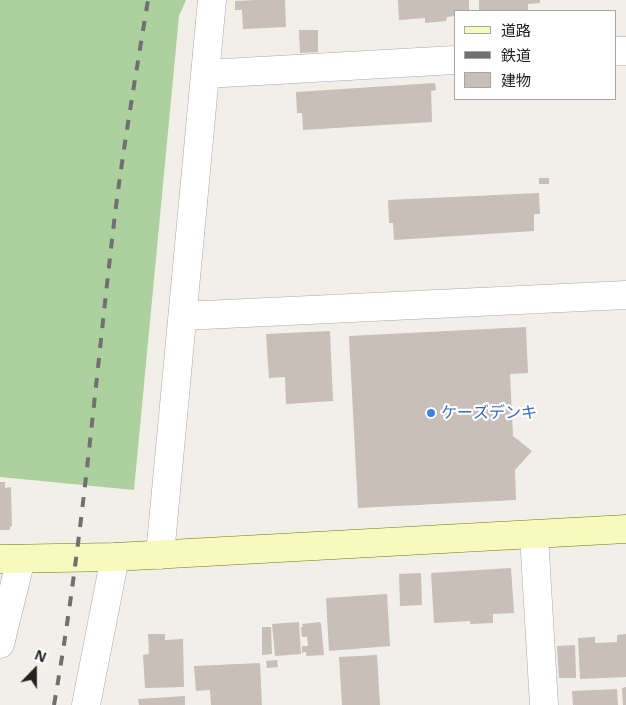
<!DOCTYPE html>
<html>
<head>
<meta charset="utf-8">
<style>
  body { margin:0 }
  #map { position:relative; width:626px; height:705px; overflow:hidden; background:#f2efe9; font-family:"Open Sans","Noto Sans JP",sans-serif }
  canvas { display:block }
  .legend { position:absolute; left:454px; top:10px; width:162px; height:90px; box-sizing:border-box; background:#fff; border:1px solid #a7a7a7; margin:0; padding:6px 9px; list-style:none; font-size:15px; color:#222 }
  .legend li { display:flex; align-items:center; gap:10px; height:25px }
  .legend b { width:25px; border:1px solid #a7a7a7 }
  .north { position:absolute; left:10px; top:645px; width:50px; height:50px; -webkit-text-stroke:4px #fff; paint-order:stroke; rotate:22deg; font-size:14px; font-weight:700; line-height:20px; text-align:center; color:#222 }
  .north::after { content:''; display:block; margin:auto; width:18px; height:22px; background:#222; clip-path:polygon(50% 0,100% 100%,50% 72%,0 100%) }
</style>
</head>
<body>
<div id="map">
<canvas width="626" height="705"></canvas>
<ul class="legend">
<li><b style="height:6px;background:#f7fabf"></b>道路</li>
<li><b style="height:6px;background:#707070"></b>鉄道</li>
<li><b style="height:14px;background:#c7bfb8"></b>建物</li>
</ul>
<div class="north">N</div>
</div>
<script>
const c = document.querySelector('canvas').getContext('2d');
c.lineJoin = 'round';
function fillPath(path, color) { c.fillStyle = color; c.fill(path, 'evenodd'); }
function strokePath(path, color, width, dash) { c.strokeStyle = color; c.lineWidth = width; c.lineCap = dash ? 'butt' : 'round'; c.setLineDash(dash || []); c.stroke(path); }
function write(font, color, halo, rows, align = 'center') {
  c.font = font + ' "Open Sans","Noto Sans JP",sans-serif'; c.lineWidth = 4.5; c.setLineDash([]); c.textBaseline = 'middle'; c.strokeStyle = halo; c.fillStyle = color; for (const [text, x, y, turn = 0] of rows) {
    c.save(); c.translate(x, y); c.rotate((+turn || 0) * Math.PI / 180); c.textAlign = isNaN(turn) ? turn : align; if (halo) c.strokeText(text, 0, 0); c.fillText(text, 0, 0); c.restore();
  }
}
fillPath(new Path2D(`
  M0,0H186L179,16L134,490L0,477Z`), '#add19e');
fillPath(new Path2D(`
  M256,0H285L286,27L243,29L242,10H235V1Z
  M398,0H469V11H455V16L447,17L446,21L425,23V18L399,20Z
  M479,0H540V3L528,4V11H479Z
  M299,30H318V52L300,53Z
  M435,83L436,90L431,91L432,122L303,130L302,113H297L296,92Z
  M539,178H549V184H539Z
  M539,193L540,214H534V231L394,240L393,223H389L388,200Z
  M526,327L528,373L510,374L513,436L532,451L515,470L516,500L358,508L349,336Z
  M330,331L333,401L286,404L285,377L269,378L266,334Z
  M0,482H5V488L11,487L12,526L10,527V530H0Z
  M511,568L514,613L493,614V623L470,624V621L434,623L431,573Z
  M421,573L422,605L400,606L399,574Z
  M387,594L390,646L329,651L326,598Z
  M299,622L301,654L275,656L272,624Z
  M320,622L321,624L324,655L306,656V652L302,653V646H308L307,637H302L301,627H303L302,624Z
  M262,627H271L272,654L262,655Z
  M148,634H165V640L183,639L184,687L145,688L143,655L149,654Z
  M626,634V677L580,679L578,638L595,637V643L617,642V635Z
  M575,645L576,678H559L557,646Z
  M377,655L380,705H342L339,657Z
  M277,660L278,667L267,668L266,661Z
  M260,663L262,705H211L210,690L196,691L194,666Z
  M626,687V705H623L622,688Z
  M617,689L618,705H573L572,691Z
  M185,696V705H139L138,699Z`), '#c7bfb8');
const street = new Path2D(`
  M615,51H626
  M206,74L455,60
  M183,316L626,295
  M534,535L544,705
  M160,555L212,0
  M0,644L21,559
  M86,705L115,557`);
const secondary = new Path2D(`
  M0,559L115,557L626,529`);
strokePath(street, '#a9a9a9', 29);
strokePath(secondary, '#707d05', 29);
strokePath(street, '#fff', 28);
strokePath(secondary, '#f7fabf', 28);
strokePath(new Path2D(`
  M54,705C83,540 96,372 116,206C125,137 137,68 148,0`), '#707070', 4, [10, 10]);
for (const [x, y, r, color] of [
  [431,413,5,"#3f7fe0"]
]) { const dot = new Path2D(); dot.arc(x, y, r, 0, 2 * Math.PI); c.fillStyle = color; c.fill(dot); strokePath(dot, '#fff', 2); }
write('16px', '#366cbe', '#fff', [
  ["ケーズデンキ",441,413]
], 'left');
</script>
</body>
</html>
